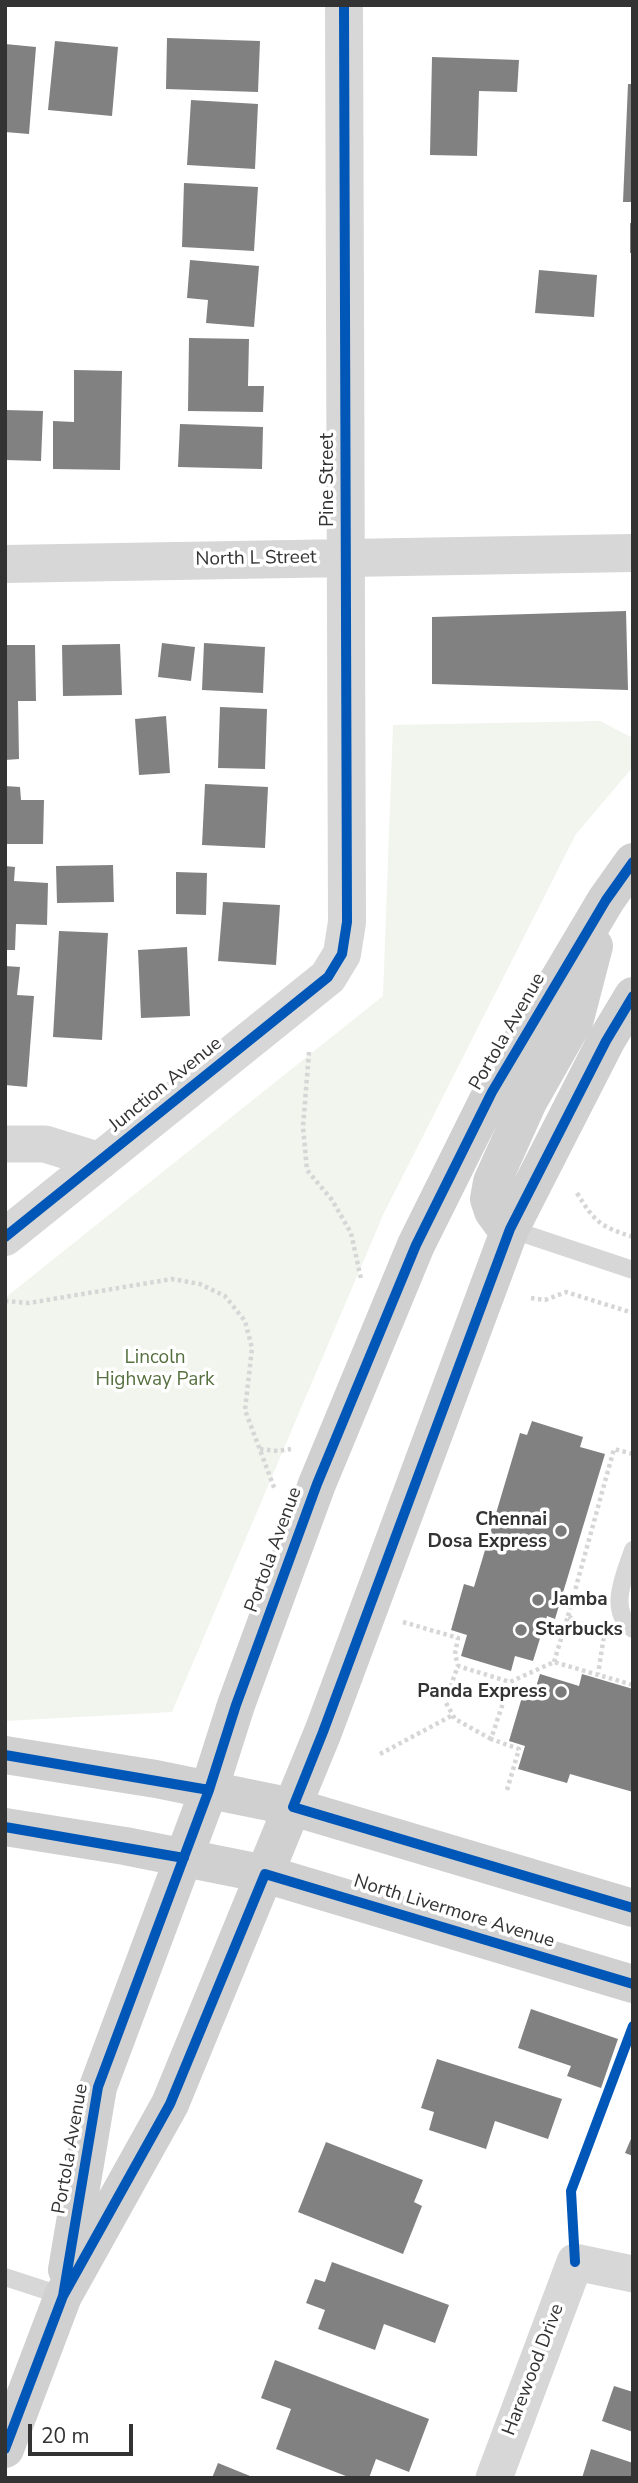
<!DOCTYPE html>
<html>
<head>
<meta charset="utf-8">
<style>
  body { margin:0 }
  #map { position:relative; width:638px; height:2483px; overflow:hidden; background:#fff; font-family:"Nunito Sans",sans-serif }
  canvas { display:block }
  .frame { position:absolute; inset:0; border:7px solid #333; pointer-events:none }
  .scale { position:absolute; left:28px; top:2424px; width:105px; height:32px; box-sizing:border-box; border:4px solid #333; border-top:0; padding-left:9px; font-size:21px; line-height:24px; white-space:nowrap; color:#333; -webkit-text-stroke:5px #fff; paint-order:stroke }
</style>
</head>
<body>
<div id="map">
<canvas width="638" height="2483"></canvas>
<div class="frame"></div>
<div class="scale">20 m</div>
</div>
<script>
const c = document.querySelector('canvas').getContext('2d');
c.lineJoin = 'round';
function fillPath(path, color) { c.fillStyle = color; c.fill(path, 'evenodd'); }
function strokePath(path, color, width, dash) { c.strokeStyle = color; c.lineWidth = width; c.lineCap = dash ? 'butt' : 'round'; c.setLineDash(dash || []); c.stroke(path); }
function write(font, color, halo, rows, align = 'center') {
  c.font = font + ' "Nunito Sans",sans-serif'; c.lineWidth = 7; c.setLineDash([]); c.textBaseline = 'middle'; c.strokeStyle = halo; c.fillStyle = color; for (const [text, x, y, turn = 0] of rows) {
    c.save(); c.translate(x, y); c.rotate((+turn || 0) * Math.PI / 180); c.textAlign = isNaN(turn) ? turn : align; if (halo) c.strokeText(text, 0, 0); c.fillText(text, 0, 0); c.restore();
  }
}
fillPath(new Path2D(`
  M600,721L633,738V767L576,834L383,1215L172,1712L5,1721V1298L383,996L393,725Z`), '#f1f5ed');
fillPath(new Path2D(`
  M167,38L260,41L258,92L166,89Z
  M55,41L118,47L112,116L48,110Z
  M5,44L36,47L29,134L5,132Z
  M432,57L519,60L517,92L479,91L477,156L430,155Z
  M628,84H633V202H623Z
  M191,100L258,104L255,169L187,165Z
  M184,183L258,187L254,251L182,247Z
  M630,223H633V253H630Z
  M190,260L259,266L254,327L206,323L208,300L187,298Z
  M539,270L597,275L594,317L535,313Z
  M189,338L249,339L248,386H264L263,412L188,411Z
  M74,370L122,371L120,470L53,469V421L74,422Z
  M5,410L43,411L41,461L5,460Z
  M180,424L263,427L262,469L178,467Z
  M626,611L628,690L432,684V617Z
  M162,643L195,647L191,681L158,677Z
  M204,643L265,647L263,693L202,690Z
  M120,644L122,695L63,696L62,645Z
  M5,645H35L36,701H18L19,759L5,760Z
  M220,707L267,709L265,769L218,768Z
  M166,716L170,773L139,775L135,719Z
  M205,784L268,787L265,848L202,845Z
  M5,786L20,787L21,800H44L43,844H5Z
  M113,865L114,902L57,903L56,866Z
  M5,866L15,867L14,881L48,883L47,925L16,924L15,950H5Z
  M176,872L207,873L206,915L176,914Z
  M223,902L280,905L276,965L218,961Z
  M59,931L108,933L102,1040L53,1037Z
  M187,947L190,1016L141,1018L138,950Z
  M5,966L20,967L17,995L34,996L27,1087L5,1085Z
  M532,1421L583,1437L580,1447L605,1454L555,1619L547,1616L533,1661L515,1656L511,1671L461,1656L467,1635L451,1630L464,1584L474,1587L520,1433L527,1435Z
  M540,1674L579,1686L582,1674L633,1689V1792L570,1774L567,1783L518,1769L525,1746L509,1741L525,1687L535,1690Z
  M531,2009L618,2039L601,2088L567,2076L571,2066L518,2048Z
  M437,2059L562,2099L548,2139L495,2121L486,2149L429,2130L434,2112L421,2108Z
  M633,2134V2156L625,2153Z
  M326,2142L423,2180L414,2202L422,2206L403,2254L298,2212Z
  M332,2262L449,2305L435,2343L384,2324L375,2350L318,2329L325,2310L306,2303L315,2279L325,2282Z
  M275,2360L429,2419L409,2472L376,2459L369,2478H351L276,2449L291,2409L261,2398Z
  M614,2386L633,2392V2432L602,2421Z
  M591,2449L633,2463V2478H582Z
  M218,2463L255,2478H212Z`), '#818181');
strokePath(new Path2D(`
  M309,1052L303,1127L307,1170L332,1200L351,1233L361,1279
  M577,1193C595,1222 599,1226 633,1237
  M531,1298L545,1300L566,1292L633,1313
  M5,1301L29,1303L172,1279L200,1284L225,1296L245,1321L252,1348L245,1410L275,1490
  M260,1449L278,1451L291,1449
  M568,1616L614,1449L633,1454
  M403,1622L458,1638L455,1654L458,1666
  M554,1662L568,1616L604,1636L598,1674
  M491,1739L455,1719L445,1701L458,1666L510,1682
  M380,1754L453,1715
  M507,1790L519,1749L491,1739L510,1682L554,1662L633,1685`), '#d6d6d6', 4.5, [3.5, 3.5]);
strokePath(new Path2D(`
  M510,1229L633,1270
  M633,1550C625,1575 607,1610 633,1629
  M5,2277L63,2296`), '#d7d7d7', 18);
strokePath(new Path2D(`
  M5,1144H45L100,1161
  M494,2478L575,2262L633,2274`), '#d7d7d7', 37);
strokePath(new Path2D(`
  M5,564L633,553
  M5,1237L328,977L342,954L347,922L344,5`), '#d7d7d7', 38);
strokePath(new Path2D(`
  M510,1229L501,1222L493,1211L489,1199L492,1182L528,1102L575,1019L594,946
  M5,1755L156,1779L293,1807L633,1908
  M5,1827L125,1846L265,1874L633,1984
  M67,2270L98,2087L209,1790L236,1705L317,1484L416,1245L492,1092L606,900L633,862
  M5,2449L63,2296L170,2104L323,1732L510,1229L606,1041L633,996`), '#d0d0d0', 38);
strokePath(new Path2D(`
  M633,996L606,1041L510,1229L323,1732L293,1807L633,1908
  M5,1237L328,977L342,954L347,922L344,5
  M5,1755L209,1790
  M5,1827L184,1858
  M575,2262L571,2191L633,2026
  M63,2296L98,2087L209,1790L236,1705L317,1484L416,1245L492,1092L606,900L633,862
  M5,2449L63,2296L170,2104L265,1874L633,1984`), '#0057b8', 10);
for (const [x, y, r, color] of [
  [561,1531,7,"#7a7a7a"],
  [538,1600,7,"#7a7a7a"],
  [521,1630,7,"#7a7a7a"],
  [561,1692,7,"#7a7a7a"]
]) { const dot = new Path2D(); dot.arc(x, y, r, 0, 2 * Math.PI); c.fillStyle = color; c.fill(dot); strokePath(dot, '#fff', 2.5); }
write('19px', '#333', '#fff', [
  ["Pine Street",328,480,-90],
  ["North L Street",256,559,-1],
  ["Portola Avenue",508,1032,-60],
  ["Junction Avenue",166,1085,-39],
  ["Portola Avenue",274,1550,-70],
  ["North Livermore Avenue",454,1912,17],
  ["Portola Avenue",71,2149,-80],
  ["Harewood Drive",534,2370,-69]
]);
write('19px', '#56703f', '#fff', [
  ["Lincoln",155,1358],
  ["Highway Park",155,1380]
]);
write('bold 19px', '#333', '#fff', [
  ["Chennai",547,1520],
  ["Dosa Express",547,1542],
  ["Jamba",552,1600,"left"],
  ["Starbucks",535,1630,"left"],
  ["Panda Express",547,1692]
], 'right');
</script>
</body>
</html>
